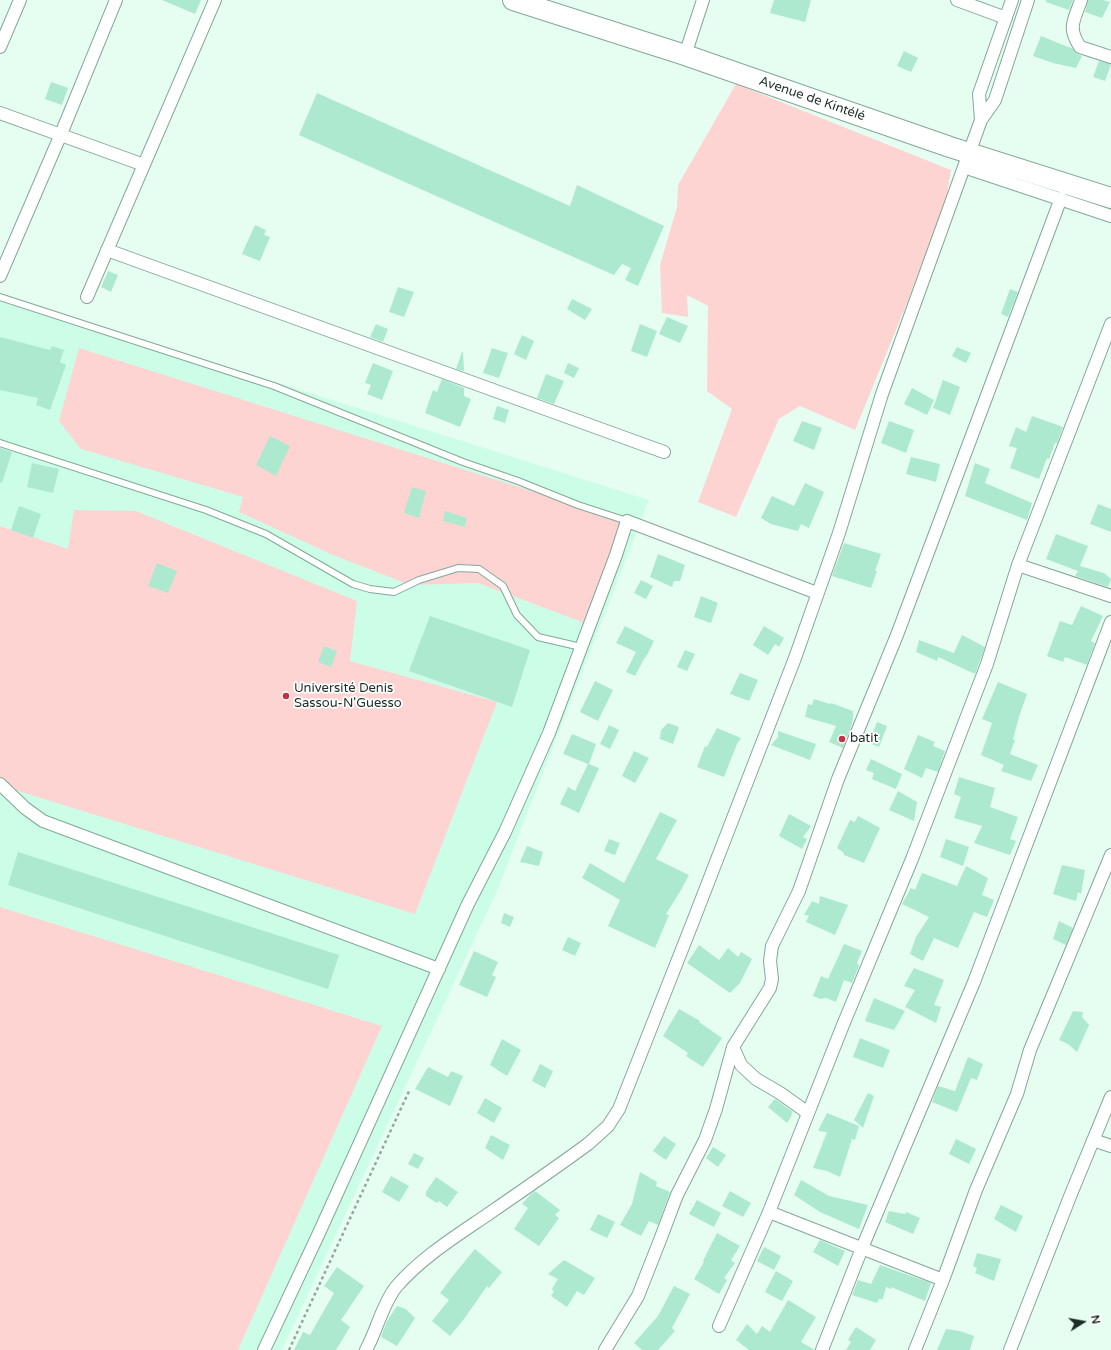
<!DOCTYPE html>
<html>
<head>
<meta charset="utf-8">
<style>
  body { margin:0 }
  #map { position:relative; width:1111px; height:1350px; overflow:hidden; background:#e6fef2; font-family:"Varela Round",sans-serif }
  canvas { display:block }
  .north { position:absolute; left:1063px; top:1302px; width:40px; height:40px; -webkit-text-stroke:3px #fff; paint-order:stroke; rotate:79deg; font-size:11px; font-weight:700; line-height:16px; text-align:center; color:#1e2e27 }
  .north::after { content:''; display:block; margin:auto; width:14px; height:18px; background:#1e2e27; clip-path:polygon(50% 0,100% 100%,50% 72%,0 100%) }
</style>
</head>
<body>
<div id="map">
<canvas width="1111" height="1350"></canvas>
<div class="north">N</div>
</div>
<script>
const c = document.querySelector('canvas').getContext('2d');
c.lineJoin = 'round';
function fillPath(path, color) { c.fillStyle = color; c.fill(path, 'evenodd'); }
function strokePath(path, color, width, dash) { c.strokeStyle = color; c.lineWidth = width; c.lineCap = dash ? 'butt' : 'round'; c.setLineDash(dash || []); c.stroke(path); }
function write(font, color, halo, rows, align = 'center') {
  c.font = font + ' "Varela Round",sans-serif'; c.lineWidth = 3.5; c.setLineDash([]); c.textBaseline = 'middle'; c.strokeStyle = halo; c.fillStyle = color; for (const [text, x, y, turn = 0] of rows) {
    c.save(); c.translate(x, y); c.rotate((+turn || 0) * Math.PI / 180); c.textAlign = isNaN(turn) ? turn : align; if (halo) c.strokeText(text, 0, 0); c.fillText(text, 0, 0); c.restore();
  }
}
fillPath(new Path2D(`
  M0,295L649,500L497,891L282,1350H0Z`), '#ccfde7');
fillPath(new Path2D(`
  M736,84L951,170L946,200L907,303L855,430L800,406L779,419L736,517L698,502L732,409L707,391L708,306L687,295L688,317L662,313L660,265L677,207L678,185Z
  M79,348L627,521L590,625L478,583L410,585L333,555L239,512L243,497L81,449L59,421Z
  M74,510L136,511L357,601L350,661L497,702L415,914L2,786L0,781V526L68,549Z
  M0,907L382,1026L238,1350H0Z`), '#fed4d3');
fillPath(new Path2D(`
  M162,0H201L195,14Z
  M774,0H811L805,22L770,13Z
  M1046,0H1073L1069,10L1046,2Z
  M1088,0H1103L1110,2L1102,18L1085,12Z
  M1041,36L1068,47L1072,48L1077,54L1082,56L1076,68L1053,63L1033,56Z
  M904,51L918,58L911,72L897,66Z
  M1099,61L1111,64L1105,81L1093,77Z
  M51,82L68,88L62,105L45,99Z
  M317,93L570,206L577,185L664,226L638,286L625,280L631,268L622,264L614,275L299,135Z
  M255,225L266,230L264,235L270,237L260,261L242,254Z
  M108,271L118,275L111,292L101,287Z
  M398,287L414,292L404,317L389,312Z
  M1010,289L1018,292L1008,317L1001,314Z
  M572,299L592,309L585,320L567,309Z
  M667,317L688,326L680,343L659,334Z
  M376,324L388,329L383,342L370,337Z
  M640,324L657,331L647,357L631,351Z
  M522,335L534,341L526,360L514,354Z
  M0,337L50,350L52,346L64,350L60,362L66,365L50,410L36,405L38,398L0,390Z
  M957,347L971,353L966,363L952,356Z
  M492,348L508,353L499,378L483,373Z
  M462,352H463L464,371L456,369Z
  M373,363L393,371L382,400L367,394L371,385L365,383Z
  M568,363L579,368L574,378L564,373Z
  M546,374L564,381L554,404L537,398Z
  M442,379L464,388V396L471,399L460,427L425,413L433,390L437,392Z
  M943,380L960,387L950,415L933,408Z
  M912,388L934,400L927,415L904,404Z
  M497,406L509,410L505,423L493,419Z
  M1032,416L1063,427L1057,443H1055L1049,459L1047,458L1039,479L1010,468L1017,448L1009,446L1016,427L1026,432Z
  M802,421L822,428L814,450L793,441Z
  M889,421L914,430L906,453L881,443Z
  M270,436L290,446L276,476L256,465Z
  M0,448L12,452L2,483L0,482Z
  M911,457L940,464L936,482L906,474Z
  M32,463L59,469L53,493L27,487Z
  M975,463L990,469L985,483L1032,503L1027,520L965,496Z
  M805,483L824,492L809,528L801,524L798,531L771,524L761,518L772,496L794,506Z
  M412,487L426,491L419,518L404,513Z
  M1098,504L1111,509V532L1090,524Z
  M19,506L41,514L33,538L11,530Z
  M445,511L467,518L465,527L443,521Z
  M1056,534L1088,546L1080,566L1104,573L1111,579L1108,587L1075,576L1078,571L1046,559Z
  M844,543L881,554L875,571H877L871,588L832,576Z
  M658,554L685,565L680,581H674L672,587L650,577Z
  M157,563L177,571L168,593L148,586Z
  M641,580L653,586L646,599L634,593Z
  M701,596L718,603L711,623L694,617Z
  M1081,606L1103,616L1091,641L1095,643L1087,665L1065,657L1063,662L1047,656L1060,621L1072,625Z
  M430,616L530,650L512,707L409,671Z
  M625,626L654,641L646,657H645L635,676L626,672L636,652L616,643Z
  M764,626L784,638L779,647L775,644L768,655L753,645Z
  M962,635L985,647L975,674L938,657L937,661L916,652L919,640L954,653Z
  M324,646L337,651L331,667L318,662Z
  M685,650L695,654L687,671L677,667Z
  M740,673L758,680L749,701L730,694Z
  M595,681L613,690L598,721L580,712Z
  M998,682L1027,694L1019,717L1013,739L1015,740L1010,754L1038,765L1031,781L1001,771L1004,765L981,755L992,723L982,719Z
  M814,699L830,704L831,703L853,711V719L851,727L843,748L829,742L836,726L805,717L808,704L812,705Z
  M877,722L887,726L879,747L869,743Z
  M668,723L679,727L673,744L660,739L661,730Z
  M609,725L619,730L610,749L600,744Z
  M717,728L741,738L737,744L724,777L697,767L705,746L707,747Z
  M778,731L816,744L810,760L771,745L778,737Z
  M572,734L596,744L589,764L599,768L579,813L560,804L568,787L575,791L588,764L563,754Z
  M918,735L935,742L933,746L945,751L938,772L926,768L922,778L904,769Z
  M634,751L649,758L635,783L622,776Z
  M871,759L902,774L896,789L872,779L874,773L866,770Z
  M959,777L995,788L990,807L1018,817L1010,839L1016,841L1010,855L974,843L982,826L954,818L961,797L954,794Z
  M898,791L917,802L914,821L889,810Z
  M660,812L677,820L656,859L689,875L681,890L666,914L669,915L655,948L608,926L620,900L582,878L590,863L624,883Z
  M789,814L811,826L803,837L807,839L802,849L779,836Z
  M858,816L880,828L864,863L844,855V853L837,848L850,820L855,822Z
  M609,839L620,843L615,855L604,851Z
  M946,839L969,847L963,866L940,857Z
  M527,846L543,852L539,866L520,862Z
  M18,852L339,955L328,989L8,885Z
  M1062,865L1085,870L1081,894L1078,892L1076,901L1053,894Z
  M966,866L988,878L982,895L994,900L987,917L974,912L958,948L934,938L923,961L910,954L916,937L929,917L902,904L911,888L915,890L922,873L957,886Z
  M820,896L848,905L835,935L806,922L809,915H804L812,901L819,904Z
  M504,913L514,917L510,927L501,923Z
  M1059,921L1073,928L1066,945L1053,939Z
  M568,937L581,943L575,956L562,950Z
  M844,944L862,951L857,963L859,966L852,983L844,980L836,1002L826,998L820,999L813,996L821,976L828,979Z
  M699,945L719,960L728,948L738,957L741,952L752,959L740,983L730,993L687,963Z
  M474,951L498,962L492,975L496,977L487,997L459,985Z
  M914,968L944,980L934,1005L941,1007L936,1023L905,1007L915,990L904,986Z
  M874,998L905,1011L894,1030L865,1021Z
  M679,1009L700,1021L699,1022L722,1038L703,1067L686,1056L688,1053L663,1036Z
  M1073,1011L1083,1012L1082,1017L1089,1025L1077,1052L1068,1044L1059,1040Z
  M860,1038L890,1050L883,1068L853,1057Z
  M502,1039L521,1050L507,1076L490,1065Z
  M968,1057L983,1064L977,1080L971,1078L957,1112L932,1102L938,1086L955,1091Z
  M540,1064L553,1071L545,1088L532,1081Z
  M428,1067L448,1077L451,1071L463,1076L450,1106L415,1089Z
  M868,1093L874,1096L863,1128L854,1120Z
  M485,1098L502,1108L494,1123L477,1113Z
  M775,1099L793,1112L791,1114L792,1115L787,1123L768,1107Z
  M827,1113L859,1126L855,1140L852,1139L840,1177L827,1171L813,1168L827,1132L818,1131Z
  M491,1135L510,1145L503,1160L485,1148Z
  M664,1136L676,1144L666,1160L653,1151Z
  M956,1139L976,1149L969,1164L949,1154Z
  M713,1147L726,1155L718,1167L706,1158Z
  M414,1153L424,1158L418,1169L408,1164Z
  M640,1172L657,1182L656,1186L670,1192L658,1225L649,1221L641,1236L620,1225L632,1204Z
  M391,1176L409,1186L399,1202L382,1192Z
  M436,1177L458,1192L447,1207L439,1201L437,1203L426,1196V1192Z
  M801,1180L829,1196L868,1205L859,1229L820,1212L794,1195Z
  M535,1191L560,1210L555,1215L559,1218L539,1246L514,1229L528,1208L522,1204L530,1195Z
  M730,1191L751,1203L743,1217L722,1206Z
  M697,1200L721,1213L714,1227L689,1214Z
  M1001,1205L1023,1216L1016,1232L994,1219Z
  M889,1211L905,1214L906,1212L920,1218L913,1234L885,1222Z
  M598,1214L615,1222L607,1238L590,1230Z
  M717,1233L740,1246L731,1260L735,1263L724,1278L727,1280L719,1294L694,1279L704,1262L703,1261Z
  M820,1240L845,1251L838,1266L813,1252Z
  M764,1247L781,1256L774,1270L757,1261Z
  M475,1249L502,1272L489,1288L487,1286L464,1319L450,1336L432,1321L449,1300L440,1293L456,1272Z
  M977,1253L1001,1259L994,1281L975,1273L977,1268L973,1266Z
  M564,1260L595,1278L584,1295L577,1291L567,1307L551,1296L554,1292L552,1289L558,1279L548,1274Z
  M880,1265L931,1283L925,1301L891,1287V1289L886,1287L883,1299H879L877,1303L852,1295L858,1280L871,1284Z
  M337,1267L364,1286L341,1320L350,1327L336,1350H294L303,1332L310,1335L334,1293L324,1286Z
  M776,1271L793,1281L782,1301L765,1292Z
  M674,1286L690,1294L672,1328L675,1331L658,1350H642L634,1343L658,1316Z
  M788,1300L816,1317L801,1342L815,1350H749L736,1340L747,1324L757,1334L762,1326L770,1332Z
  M397,1306L406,1309L415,1318L397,1346L381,1337L387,1321Z
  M856,1327L876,1340L870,1350H846L851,1342L848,1340Z
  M946,1329L960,1331L974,1336L970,1350H937Z`), '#ade9cf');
const lane = new Path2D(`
  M0,297L274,386L463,462L518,481L578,505L627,521
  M0,443L206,510L266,534L353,584L370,589L394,592L419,580L458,568L479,569L503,586L517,615L538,637L581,647`);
const street = new Path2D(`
  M957,0L1006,18
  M1081,0C1074,21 1067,27 1080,47L1111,57
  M0,47L20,0
  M685,55L703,0
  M0,113L144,165
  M981,120L979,94L1012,0
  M964,167L1111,216
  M107,250L664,452
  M0,276L61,134L116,0
  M87,297L215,0
  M1018,565L1111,596
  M0,784L25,808L43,821L439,969
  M733,1047L741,1065L756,1079L780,1093L808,1113
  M1093,1140L1111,1146
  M769,1212L943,1280
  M719,1326L769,1212L843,1025L912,859L987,664L1018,565L1111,324
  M264,1350L319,1233L468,904L505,832L549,733L616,555L627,521L817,593
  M366,1350C377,1330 382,1305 396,1287C420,1259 453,1238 484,1217C519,1193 554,1169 588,1144L608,1126L619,1109L692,924L795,658L839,533L882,394L981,120L995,100L1028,0
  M605,1350L638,1296L660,1240L677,1195L705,1140L716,1109L733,1047L770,988L772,979L770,961L772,946L799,891L838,779L897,635L1061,198
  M822,1350L862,1248L974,982L1111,622
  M915,1350L943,1280L976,1190L1017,1094L1030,1050L1111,855
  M1010,1350L1071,1194L1111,1097`);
const primary = new Path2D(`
  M513,0L685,55L950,147L1111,198`);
strokePath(lane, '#82a897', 8);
strokePath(street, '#82a897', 14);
strokePath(primary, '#82a897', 22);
strokePath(new Path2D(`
  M289,1350L410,1089`), '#92a79d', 2.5, [3, 3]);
strokePath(lane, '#fff', 6);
strokePath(street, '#fff', 12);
strokePath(primary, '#fff', 20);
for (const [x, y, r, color] of [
  [286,696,4,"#c43344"],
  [842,739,4,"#c43344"]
]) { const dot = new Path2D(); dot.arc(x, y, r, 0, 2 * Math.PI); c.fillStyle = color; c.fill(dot); strokePath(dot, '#fff', 1.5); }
write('13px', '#1e2e27', '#fff', [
  ["Avenue de Kintélé",812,99,19]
]);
write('13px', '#1e2e27', '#fff', [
  ["Université Denis",294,689],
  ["Sassou-N'Guesso",294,704],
  ["batit",850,739]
], 'left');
</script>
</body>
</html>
